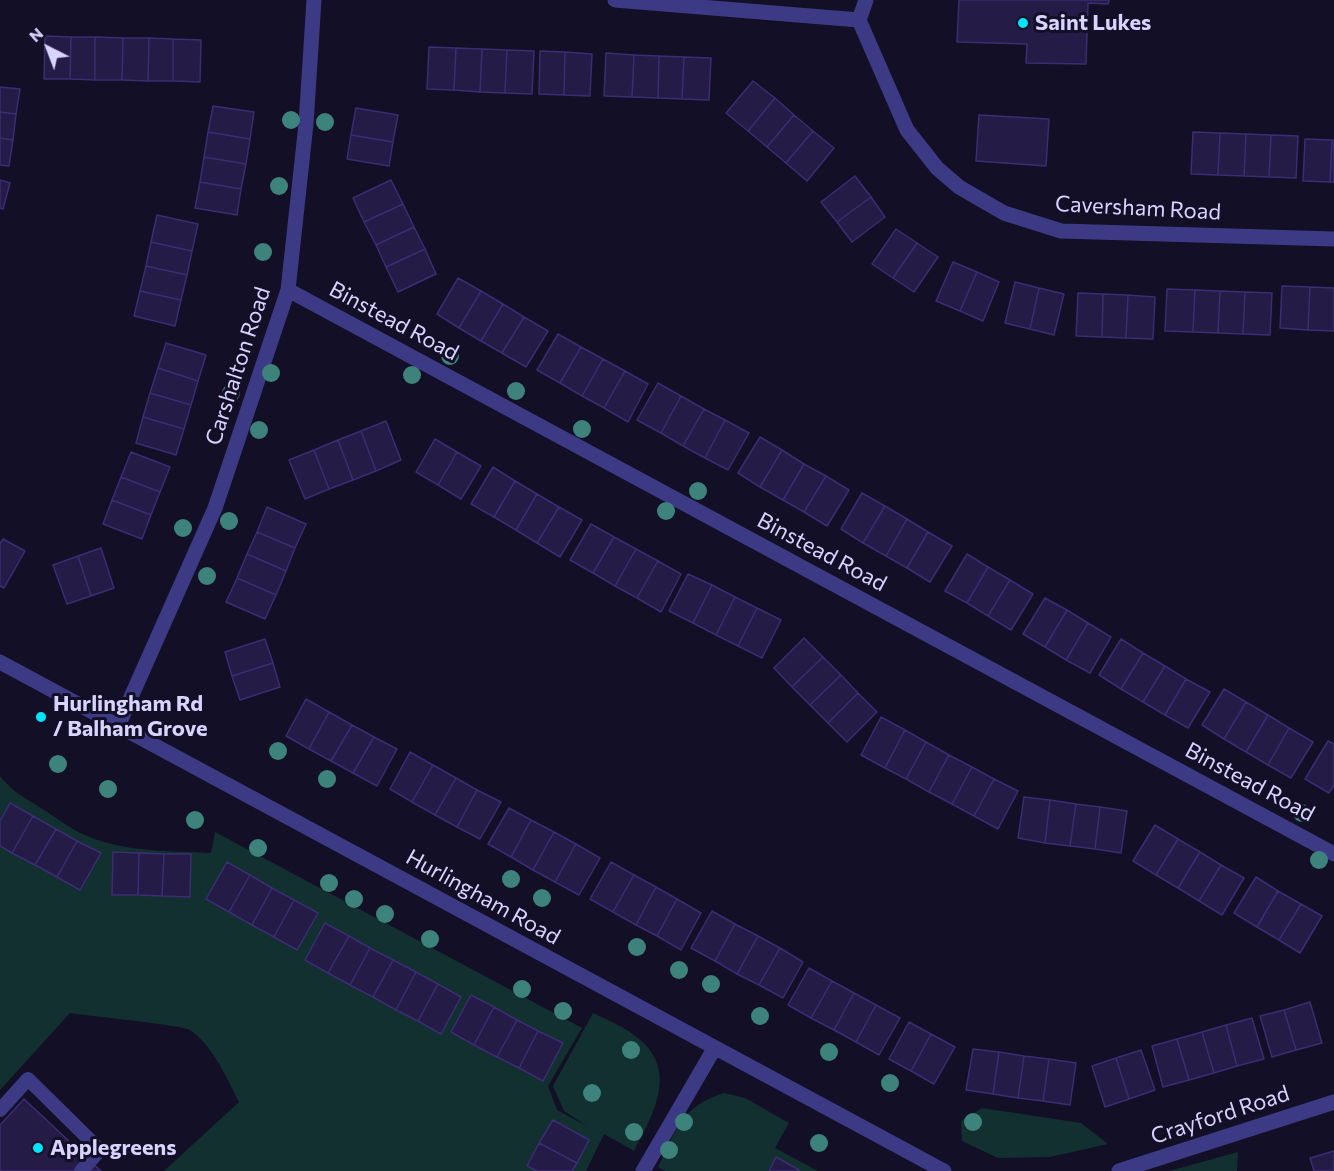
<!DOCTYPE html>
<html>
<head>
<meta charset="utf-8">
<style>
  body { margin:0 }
  #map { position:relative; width:1334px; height:1171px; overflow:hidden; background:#130f26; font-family:Commissioner,sans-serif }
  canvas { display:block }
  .north { position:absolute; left:18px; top:18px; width:60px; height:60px; -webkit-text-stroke:4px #130f26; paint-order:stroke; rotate:318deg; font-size:16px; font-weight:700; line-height:24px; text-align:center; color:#d9d4ff }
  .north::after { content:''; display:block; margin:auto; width:21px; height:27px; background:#d9d4ff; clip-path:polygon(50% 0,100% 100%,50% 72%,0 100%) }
</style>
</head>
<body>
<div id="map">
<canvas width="1334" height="1171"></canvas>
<div class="north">N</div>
</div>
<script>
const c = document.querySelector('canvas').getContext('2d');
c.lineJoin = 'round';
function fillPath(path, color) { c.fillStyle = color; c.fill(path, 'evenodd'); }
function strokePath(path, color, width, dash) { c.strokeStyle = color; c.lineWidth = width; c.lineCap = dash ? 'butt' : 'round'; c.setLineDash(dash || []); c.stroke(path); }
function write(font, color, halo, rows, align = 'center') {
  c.font = font + ' Commissioner,sans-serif'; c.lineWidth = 6; c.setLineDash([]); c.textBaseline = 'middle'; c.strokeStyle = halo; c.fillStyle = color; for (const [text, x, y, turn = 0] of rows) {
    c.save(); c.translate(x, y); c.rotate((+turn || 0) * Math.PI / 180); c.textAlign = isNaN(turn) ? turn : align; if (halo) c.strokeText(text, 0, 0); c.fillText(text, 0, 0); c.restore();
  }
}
fillPath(new Path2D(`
  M0,776C12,792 27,799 44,810C58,819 72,830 87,836C125,852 171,851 211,853L215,832L582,1028L548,1086L557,1110L587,1126L564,1111L553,1086L593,1013C607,1020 625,1027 638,1038C679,1071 653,1115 634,1151L604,1134L586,1171H164L239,1102C226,1077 214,1047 190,1030C183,1025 87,1016 70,1013L0,1090Z
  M724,1093L745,1098L789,1123L775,1148L818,1171H665L658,1167C676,1131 682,1105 724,1093Z
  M982,1108L1081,1123L1108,1144L1050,1157L998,1158L962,1141L961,1121Z
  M1238,1152L1237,1171H1169Z`), '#12302f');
const building = new Path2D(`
  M959,0H1109L1108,4L1088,3L1086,64L1026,63L1027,44L957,42Z
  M45,36L71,37L70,79H44Z
  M71,37H95V80L70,79Z
  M95,37L123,38L122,80H95Z
  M123,38H149L148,81L122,80Z
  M149,38L173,39V81H148Z
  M173,39L201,40L200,82L173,81Z
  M429,47L456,48L454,90L427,89Z
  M456,48L482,49L480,92L454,90Z
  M482,49L507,50L505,93L480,92Z
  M507,50L534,51L532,94L505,93Z
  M540,51L565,52L564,95L539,94Z
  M565,52L592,54L590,96L564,95Z
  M606,53L634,55L632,97L604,96Z
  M634,55L659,56L658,98L632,97Z
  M659,56L684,57L682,99L658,98Z
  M684,57L711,58L709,100L682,99Z
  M753,81L775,98L748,131L726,113Z
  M0,87L20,89L16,114L0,112Z
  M775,98L794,115L767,147L748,131Z
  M213,106L254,112L250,139L208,132Z
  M356,108L398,115L393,142L351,135Z
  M0,112L16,114L13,140L0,138Z
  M794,115L813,131L786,163L767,147Z
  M979,115L1049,119L1046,166L976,161Z
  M813,131L834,148L807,181L786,163Z
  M208,132L250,139L246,164L204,157Z
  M1193,132L1220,133L1218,175L1191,174Z
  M1220,133L1246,134L1244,176L1218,175Z
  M1246,134L1271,135L1269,177L1244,176Z
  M351,135L393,142L389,166L347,159Z
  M1271,135L1298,136L1296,178L1269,177Z
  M0,138L13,140L9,166L0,165Z
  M1305,139L1332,140L1330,182L1303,181Z
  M1332,140H1334V182H1330Z
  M204,157L246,164L241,189L200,182Z
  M855,176L871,197L837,222L821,202Z
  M0,180L10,183L3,209L0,208Z
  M391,180L403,204L364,222L353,198Z
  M200,182L241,189L237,215L195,208Z
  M871,197L885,217L852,242L837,222Z
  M403,204L414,227L376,245L364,222Z
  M157,215L198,224L192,251L151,242Z
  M414,227L425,249L386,267L376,245Z
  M896,229L917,243L893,278L872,264Z
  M151,242L192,251L187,275L146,266Z
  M917,243L938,257L914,292L893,278Z
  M425,249L436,274L398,292L386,267Z
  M953,262L977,272L960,311L936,301Z
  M146,266L187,275L181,300L140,291Z
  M977,272L999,282L983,321L960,311Z
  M458,278L481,291L459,328L437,314Z
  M1015,282L1039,288L1030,329L1005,323Z
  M1282,286L1310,287L1308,330L1280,328Z
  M1310,287L1334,288V331L1308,330Z
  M1039,288L1064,294L1054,335L1030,329Z
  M1167,289L1195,290L1193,332L1165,331Z
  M1195,290L1220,291L1218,333L1193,332Z
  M140,291L181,300L175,326L134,316Z
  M481,291L503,304L481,341L459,328Z
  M1220,291L1245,292L1243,334L1218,333Z
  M1245,292L1272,293L1270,335L1243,334Z
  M1078,293L1103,294L1102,337L1076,336Z
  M1103,294L1128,295L1126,338L1102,337Z
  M1128,295L1155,297L1153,339L1126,338Z
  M503,304L524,317L502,353L481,341Z
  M524,317L548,331L526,367L502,353Z
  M558,334L581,347L560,383L537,370Z
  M166,343L206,355L198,381L158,368Z
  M581,347L603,359L582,396L560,383Z
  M603,359L625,371L604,408L582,396Z
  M158,368L198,381L191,405L150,393Z
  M625,371L648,384L628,422L604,408Z
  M658,383L681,396L661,433L637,420Z
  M150,393L191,405L184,429L143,417Z
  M681,396L704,409L683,446L661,433Z
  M704,409L725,420L705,458L683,446Z
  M143,417L184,429L176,455L136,443Z
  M725,420L749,433L728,470L705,458Z
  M386,421L401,460L376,471L361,431Z
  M361,431L376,471L353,480L338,440Z
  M760,437L782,450L760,487L738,473Z
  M435,439L457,452L438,485L416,472Z
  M338,440L353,480L329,489L314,450Z
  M314,450L329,489L305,499L289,460Z
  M782,450L804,464L783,500L760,487Z
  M131,452L170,467L160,492L121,477Z
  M457,452L481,466L461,499L438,485Z
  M804,464L826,476L804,512L783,500Z
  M493,467L515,481L494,517L471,504Z
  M826,476L849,490L827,526L804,512Z
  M121,477L160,492L151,515L112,500Z
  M515,481L537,494L516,530L494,517Z
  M862,493L885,506L863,543L841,529Z
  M537,494L559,507L537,543L516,530Z
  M112,500L151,515L142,539L103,524Z
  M885,506L907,519L886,556L863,543Z
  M267,507L306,524L295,548L257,532Z
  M559,507L582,520L560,557L537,543Z
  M907,519L928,532L907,568L886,556Z
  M591,524L614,537L593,573L570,560Z
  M257,532L295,548L286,571L247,554Z
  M928,532L952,546L930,582L907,568Z
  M614,537L636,549L615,586L593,573Z
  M3,539L25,551L4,588L0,586V544Z
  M101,548L114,588L91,596L78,556Z
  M636,549L658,561L637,598L615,586Z
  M247,554L286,571L276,595L237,578Z
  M967,554L988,567L967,603L945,591Z
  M78,556L91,596L67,604L53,565Z
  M658,561L681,574L661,612L637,598Z
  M988,567L1010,580L988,616L967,603Z
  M688,574L712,585L693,623L669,611Z
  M237,578L276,595L265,619L226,602Z
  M1010,580L1033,594L1011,630L988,616Z
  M712,585L735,597L716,635L693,623Z
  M735,597L757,608L738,646L716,635Z
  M1045,598L1067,610L1045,647L1023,634Z
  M757,608L781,620L762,658L738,646Z
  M1067,610L1088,623L1066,660L1045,647Z
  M1088,623L1111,637L1090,673L1066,660Z
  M804,638L823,657L792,687L774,668Z
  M265,639L273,663L232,676L225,652Z
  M1121,639L1143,653L1121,689L1099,675Z
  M1143,653L1165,666L1143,702L1121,689Z
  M823,657L841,675L810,705L792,687Z
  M273,663L280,687L240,700L232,676Z
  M1165,666L1186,679L1165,715L1143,702Z
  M841,675L858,693L828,723L810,705Z
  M1186,679L1210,692L1188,728L1165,715Z
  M1224,689L1246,702L1224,739L1202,725Z
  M858,693L877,712L847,742L828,723Z
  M306,699L329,712L309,749L286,736Z
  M1246,702L1268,715L1246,752L1224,739Z
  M329,712L352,725L331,761L309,749Z
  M1268,715L1289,728L1268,765L1246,752Z
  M881,717L905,730L885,768L861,755Z
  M352,725L374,737L353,773L331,761Z
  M1289,728L1313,742L1291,778L1268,765Z
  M905,730L926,742L906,779L885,768Z
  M374,737L397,749L377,786L353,773Z
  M1328,741L1334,744V785L1329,793L1305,779Z
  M926,742L949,755L929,792L906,779Z
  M410,752L433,765L412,802L390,789Z
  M949,755L972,767L952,804L929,792Z
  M433,765L456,778L435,815L412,802Z
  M972,767L994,779L974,816L952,804Z
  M456,778L477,790L457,827L435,815Z
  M994,779L1018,791L998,829L974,816Z
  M477,790L501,802L480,839L457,827Z
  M1024,797L1050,800L1045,843L1018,838Z
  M1050,800L1076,804L1070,846L1045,843Z
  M10,803L33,816L12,853L0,846V821Z
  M1076,804L1100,807L1095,849L1070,846Z
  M1100,807L1127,811L1121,853L1095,849Z
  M509,808L531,820L511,857L488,844Z
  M33,816L56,829L35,865L12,853Z
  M531,820L554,832L533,870L511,857Z
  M1155,825L1178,839L1156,875L1133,861Z
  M56,829L77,841L57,877L35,865Z
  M554,832L576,844L555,882L533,870Z
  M1178,839L1200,852L1178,888L1156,875Z
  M77,841L101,853L80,890L57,877Z
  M576,844L600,858L579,895L555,882Z
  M113,852L139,853L138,895H112Z
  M1200,852L1221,865L1199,901L1178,888Z
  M139,853L164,854L162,896L138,895Z
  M164,854H191L190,897L162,896Z
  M227,862L250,875L229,912L206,899Z
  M611,862L634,875L613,912L590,899Z
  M1221,865L1244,878L1222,915L1199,901Z
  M250,875L272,888L252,925L229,912Z
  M634,875L656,887L636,925L613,912Z
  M1256,877L1278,891L1257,927L1234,913Z
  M656,887L677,899L657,936L636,925Z
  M272,888L294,900L274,937L252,925Z
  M1278,891L1301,904L1279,940L1257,927Z
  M677,899L701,913L681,950L657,936Z
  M294,900L318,913L297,950L274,937Z
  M1301,904L1322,916L1300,953L1279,940Z
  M712,911L735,924L715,961L691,948Z
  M325,923L349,936L328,973L305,960Z
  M735,924L758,936L737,974L715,961Z
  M349,936L370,948L350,985L328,973Z
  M758,936L780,948L759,985L737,974Z
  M370,948L393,960L373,997L350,985Z
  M780,948L803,962L783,998L759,985Z
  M393,960L416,972L396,1010L373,997Z
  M809,968L832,981L811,1018L788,1005Z
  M416,972L438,984L418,1021L396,1010Z
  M832,981L854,993L834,1030L811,1018Z
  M438,984L461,997L441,1034L418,1021Z
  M854,993L876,1005L856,1042L834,1030Z
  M471,995L494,1007L474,1045L451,1032Z
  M1310,1002L1322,1043L1296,1050L1284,1010Z
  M876,1005L900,1018L879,1055L856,1042Z
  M494,1007L517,1020L497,1057L474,1045Z
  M1284,1010L1296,1050L1272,1057L1260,1016Z
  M1252,1018L1264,1059L1237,1066L1226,1025Z
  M517,1020L538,1031L519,1068L497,1057Z
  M909,1022L931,1034L911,1071L889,1059Z
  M1226,1025L1237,1066L1214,1073L1202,1032Z
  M538,1031L563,1043L543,1081L519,1068Z
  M1202,1032L1214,1073L1189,1080L1177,1039Z
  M931,1034L955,1047L934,1084L911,1071Z
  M1177,1039L1189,1080L1163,1087L1152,1046Z
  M973,1049L999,1052L993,1094L966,1090Z
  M1141,1050L1155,1090L1129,1099L1116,1058Z
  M999,1052L1024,1056L1018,1098L993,1094Z
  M1024,1056L1049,1059L1043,1101L1018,1098Z
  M1116,1058L1129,1099L1105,1107L1092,1066Z
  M1049,1059L1076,1063L1070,1105L1043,1101Z
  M24,1099L101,1171H0V1125Z
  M553,1120L589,1140L577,1163L539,1143Z
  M539,1143L577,1163L572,1171H537L527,1166Z
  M1334,1151V1171H1314L1310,1158Z
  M776,1157L799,1170V1171H769Z`);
fillPath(building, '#241b47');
strokePath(building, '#3b2d73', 1.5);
strokePath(new Path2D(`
  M0,1110L28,1079L100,1150L81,1171`), '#3d3a85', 14);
strokePath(new Path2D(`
  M615,0L859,20L907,130L937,168L959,187L1004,213L1061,231L1334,239
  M859,20L866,0
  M288,290L1334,854
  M0,662L944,1171
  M119,724L215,508L288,290L306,124L314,0
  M643,1171L714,1049
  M1119,1171L1334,1102`), '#3d3a85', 15);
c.fillStyle = '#3d827b';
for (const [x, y] of [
  [291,120],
  [325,122],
  [279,186],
  [263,252],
  [450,356],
  [271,373],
  [412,375],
  [516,391],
  [231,393],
  [582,429],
  [259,430],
  [698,491],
  [666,511],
  [229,521],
  [183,528],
  [207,576],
  [278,751],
  [58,764],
  [327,779],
  [108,789],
  [1302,813],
  [195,820],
  [258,848],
  [1319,860],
  [511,879],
  [329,883],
  [542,898],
  [354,899],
  [385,914],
  [430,939],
  [637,947],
  [679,970],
  [711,984],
  [522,989],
  [563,1011],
  [760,1016],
  [631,1050],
  [829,1052],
  [890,1083],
  [592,1093],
  [684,1122],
  [973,1122],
  [634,1132],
  [819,1143],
  [669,1150]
]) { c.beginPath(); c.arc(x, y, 9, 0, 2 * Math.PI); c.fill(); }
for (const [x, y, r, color] of [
  [1023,23,6,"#00e5ff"],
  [41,717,6,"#00e5ff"],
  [38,1148,6,"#00e5ff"]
]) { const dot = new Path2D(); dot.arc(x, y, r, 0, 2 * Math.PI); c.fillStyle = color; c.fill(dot); strokePath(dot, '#130f26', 2); }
write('bold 22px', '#d9d4ff', '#130f26', [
  ["Saint Lukes",1035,23],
  ["Hurlingham Rd",53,704],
  ["/ Balham Grove",53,729],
  ["Applegreens",50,1148]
], 'left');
write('22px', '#d9d4ff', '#130f26', [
  ["Caversham Road",1138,208,3],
  ["Binstead Road",394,321,28],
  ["Carshalton Road",238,366,-72],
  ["Binstead Road",822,552,28],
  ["Binstead Road",1250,782,28],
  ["Hurlingham Road",483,897,29],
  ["Crayford Road",1220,1115,-18]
]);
</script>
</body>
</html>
